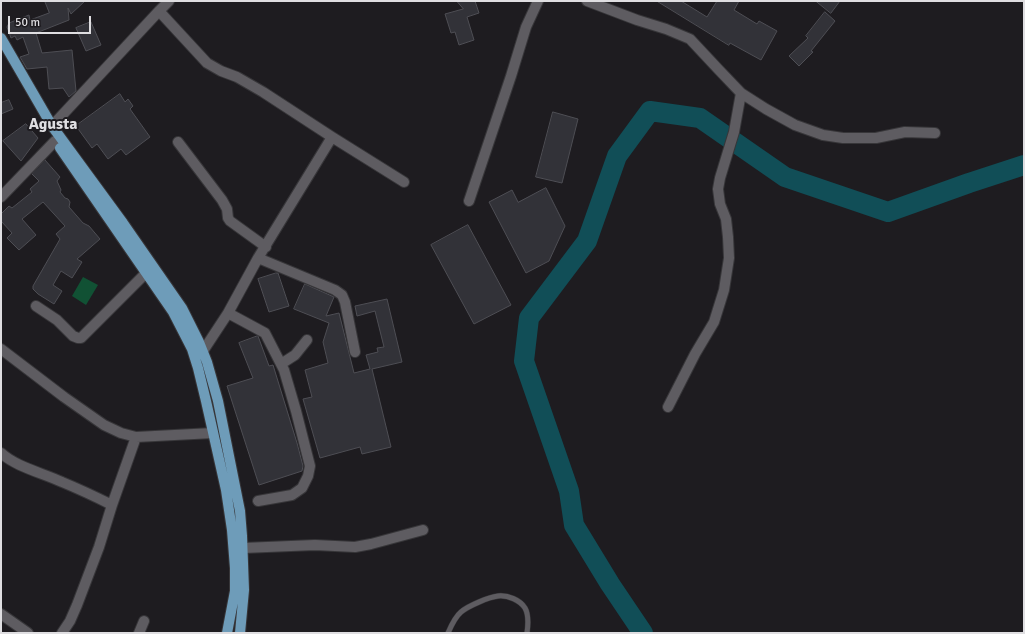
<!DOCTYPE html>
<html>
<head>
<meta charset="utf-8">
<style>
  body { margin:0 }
  #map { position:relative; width:1025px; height:634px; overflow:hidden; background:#1e1c20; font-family:Signika,sans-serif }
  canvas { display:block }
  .frame { position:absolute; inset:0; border:2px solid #dfdee1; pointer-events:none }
  .scale { position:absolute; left:8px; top:16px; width:83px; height:18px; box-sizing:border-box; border:2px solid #dfdee1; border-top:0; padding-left:5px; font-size:12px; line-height:14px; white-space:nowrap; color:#dfdee1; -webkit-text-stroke:3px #1e1c20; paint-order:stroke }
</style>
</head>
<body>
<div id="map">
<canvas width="1025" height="634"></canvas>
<div class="frame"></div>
<div class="scale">50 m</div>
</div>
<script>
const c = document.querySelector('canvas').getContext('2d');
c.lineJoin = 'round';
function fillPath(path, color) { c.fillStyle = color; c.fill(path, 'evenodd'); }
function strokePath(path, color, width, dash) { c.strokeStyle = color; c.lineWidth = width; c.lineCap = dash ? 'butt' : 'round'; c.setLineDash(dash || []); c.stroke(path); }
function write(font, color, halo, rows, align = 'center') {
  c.font = font + ' Signika,sans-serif'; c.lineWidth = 4; c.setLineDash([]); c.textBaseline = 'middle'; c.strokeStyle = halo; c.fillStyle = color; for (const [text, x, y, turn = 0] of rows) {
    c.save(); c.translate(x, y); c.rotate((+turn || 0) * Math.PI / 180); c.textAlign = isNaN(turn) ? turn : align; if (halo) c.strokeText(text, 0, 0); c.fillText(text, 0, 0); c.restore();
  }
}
fillPath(new Path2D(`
  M83,277L98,285L86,305L72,296Z`), '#115134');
strokePath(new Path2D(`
  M643,633L610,584L574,525L569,491L524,361L529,318L587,241L617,156L650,111L700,118L785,177L888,212L969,183L1024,165`), '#114e57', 20);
const building = new Path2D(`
  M45,1H85L71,14L68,8L69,20L36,33L42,53L72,50L76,91L69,97L63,88L49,89L47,67L27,69L20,57L29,54L23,37L17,40L15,36L11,38L7,27L9,23L29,15L30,20L49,13Z
  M457,1H475L479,13L467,17L474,40L459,45L455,32L451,33L445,14L463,9Z
  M657,1H681L707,17L717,1H739L734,10L757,24L759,21L777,31L761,60L730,43L729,45Z
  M816,1H840L831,13Z
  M825,12L835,21L811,51L813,52L799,66L789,56L808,38L806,36Z
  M91,22L101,45L86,51L76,28Z
  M120,94L125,102L128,99L133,106L130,109L150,137L126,155L121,149L108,159L97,144L92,148L76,126Z
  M9,100L13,109L1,114V103Z
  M553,112L578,119L562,183L536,177Z
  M26,124L38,138L21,161L3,141Z
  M45,160L60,177L57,181L61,190L60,192L65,198L68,199L70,202L69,207L83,223L89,226L100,239L77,259L82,262L72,278L61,271L53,285L62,291L54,304L38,294L33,289V286L60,239L56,234L65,226L43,202L22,219L36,235L19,250L7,238L12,233L1,221V214L9,206L12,208L32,192L30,189L39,181L32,174Z
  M546,188L565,226L549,261L526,273L489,202L512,190L518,202Z
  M468,225L511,305L474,324L431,245Z
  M276,273H278L289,306L269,312L258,279Z
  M305,284L334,297L326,316L339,313L354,373L370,369L366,355L378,352L377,348L384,347L375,311L357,316L355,306L387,299L402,362L372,369L391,447L362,454L360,447L320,458L303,399L312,397L305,370L328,363L323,342L329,323L294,309Z
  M258,336L269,366L273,365L297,443L303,466L302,471L259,485L227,386L253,378L239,343Z`);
fillPath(building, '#323238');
strokePath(building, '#4e4e54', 1);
const lane = new Path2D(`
  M448,633C451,626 455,617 461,612C468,606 489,597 498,596C508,595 520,600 525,608C529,615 528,626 527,633`);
const street = new Path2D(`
  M587,1L637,20L666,29L690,39L719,70L741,93L766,109L795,125L823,135L843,138H876L905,132L935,133
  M159,11L207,63L221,71L237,77L263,92L332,137L404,182
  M52,126L159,11L169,1
  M178,142L222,200L227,209L228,218L230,221L266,247
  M1,197L55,141
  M469,201L511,76L526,27L538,1
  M258,258L335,290L342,295L345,302L355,352
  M36,306L57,320L73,336L78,338H81L146,273
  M228,313L265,333L284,370L296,411L310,466L308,476L302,488L292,495L258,501
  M1,349L64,397L104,425L121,433L136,437L213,433
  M203,351L228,313L258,258L332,137
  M281,364L295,355L307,340
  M668,407L695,354L714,322L724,290L729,258L728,237L726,219L720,204L718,189L720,178L734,132L741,93
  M1,453C16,467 43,473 62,482C79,489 96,497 112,505
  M243,548L315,545L355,547L371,544L423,530
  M1,614L28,633
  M62,633L70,621L77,605L99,547L112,505L136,437
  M139,633L144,621`);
const primary = new Path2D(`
  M1,38L52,126L123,223L182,308L199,342L207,362L218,401L240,511L242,536L244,590L240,633
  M60,148L173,312L192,349L198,368L206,401L226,490L232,530L235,568V591L227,633`);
strokePath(lane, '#373639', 6);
strokePath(street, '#373639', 12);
strokePath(primary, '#373639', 12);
strokePath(lane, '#5e5c61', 5);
strokePath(street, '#5e5c61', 10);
strokePath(primary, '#6e9cb9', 10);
write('bold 16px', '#dfdee1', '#1e1c20', [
  ["Agusta",53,125]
]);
</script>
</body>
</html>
